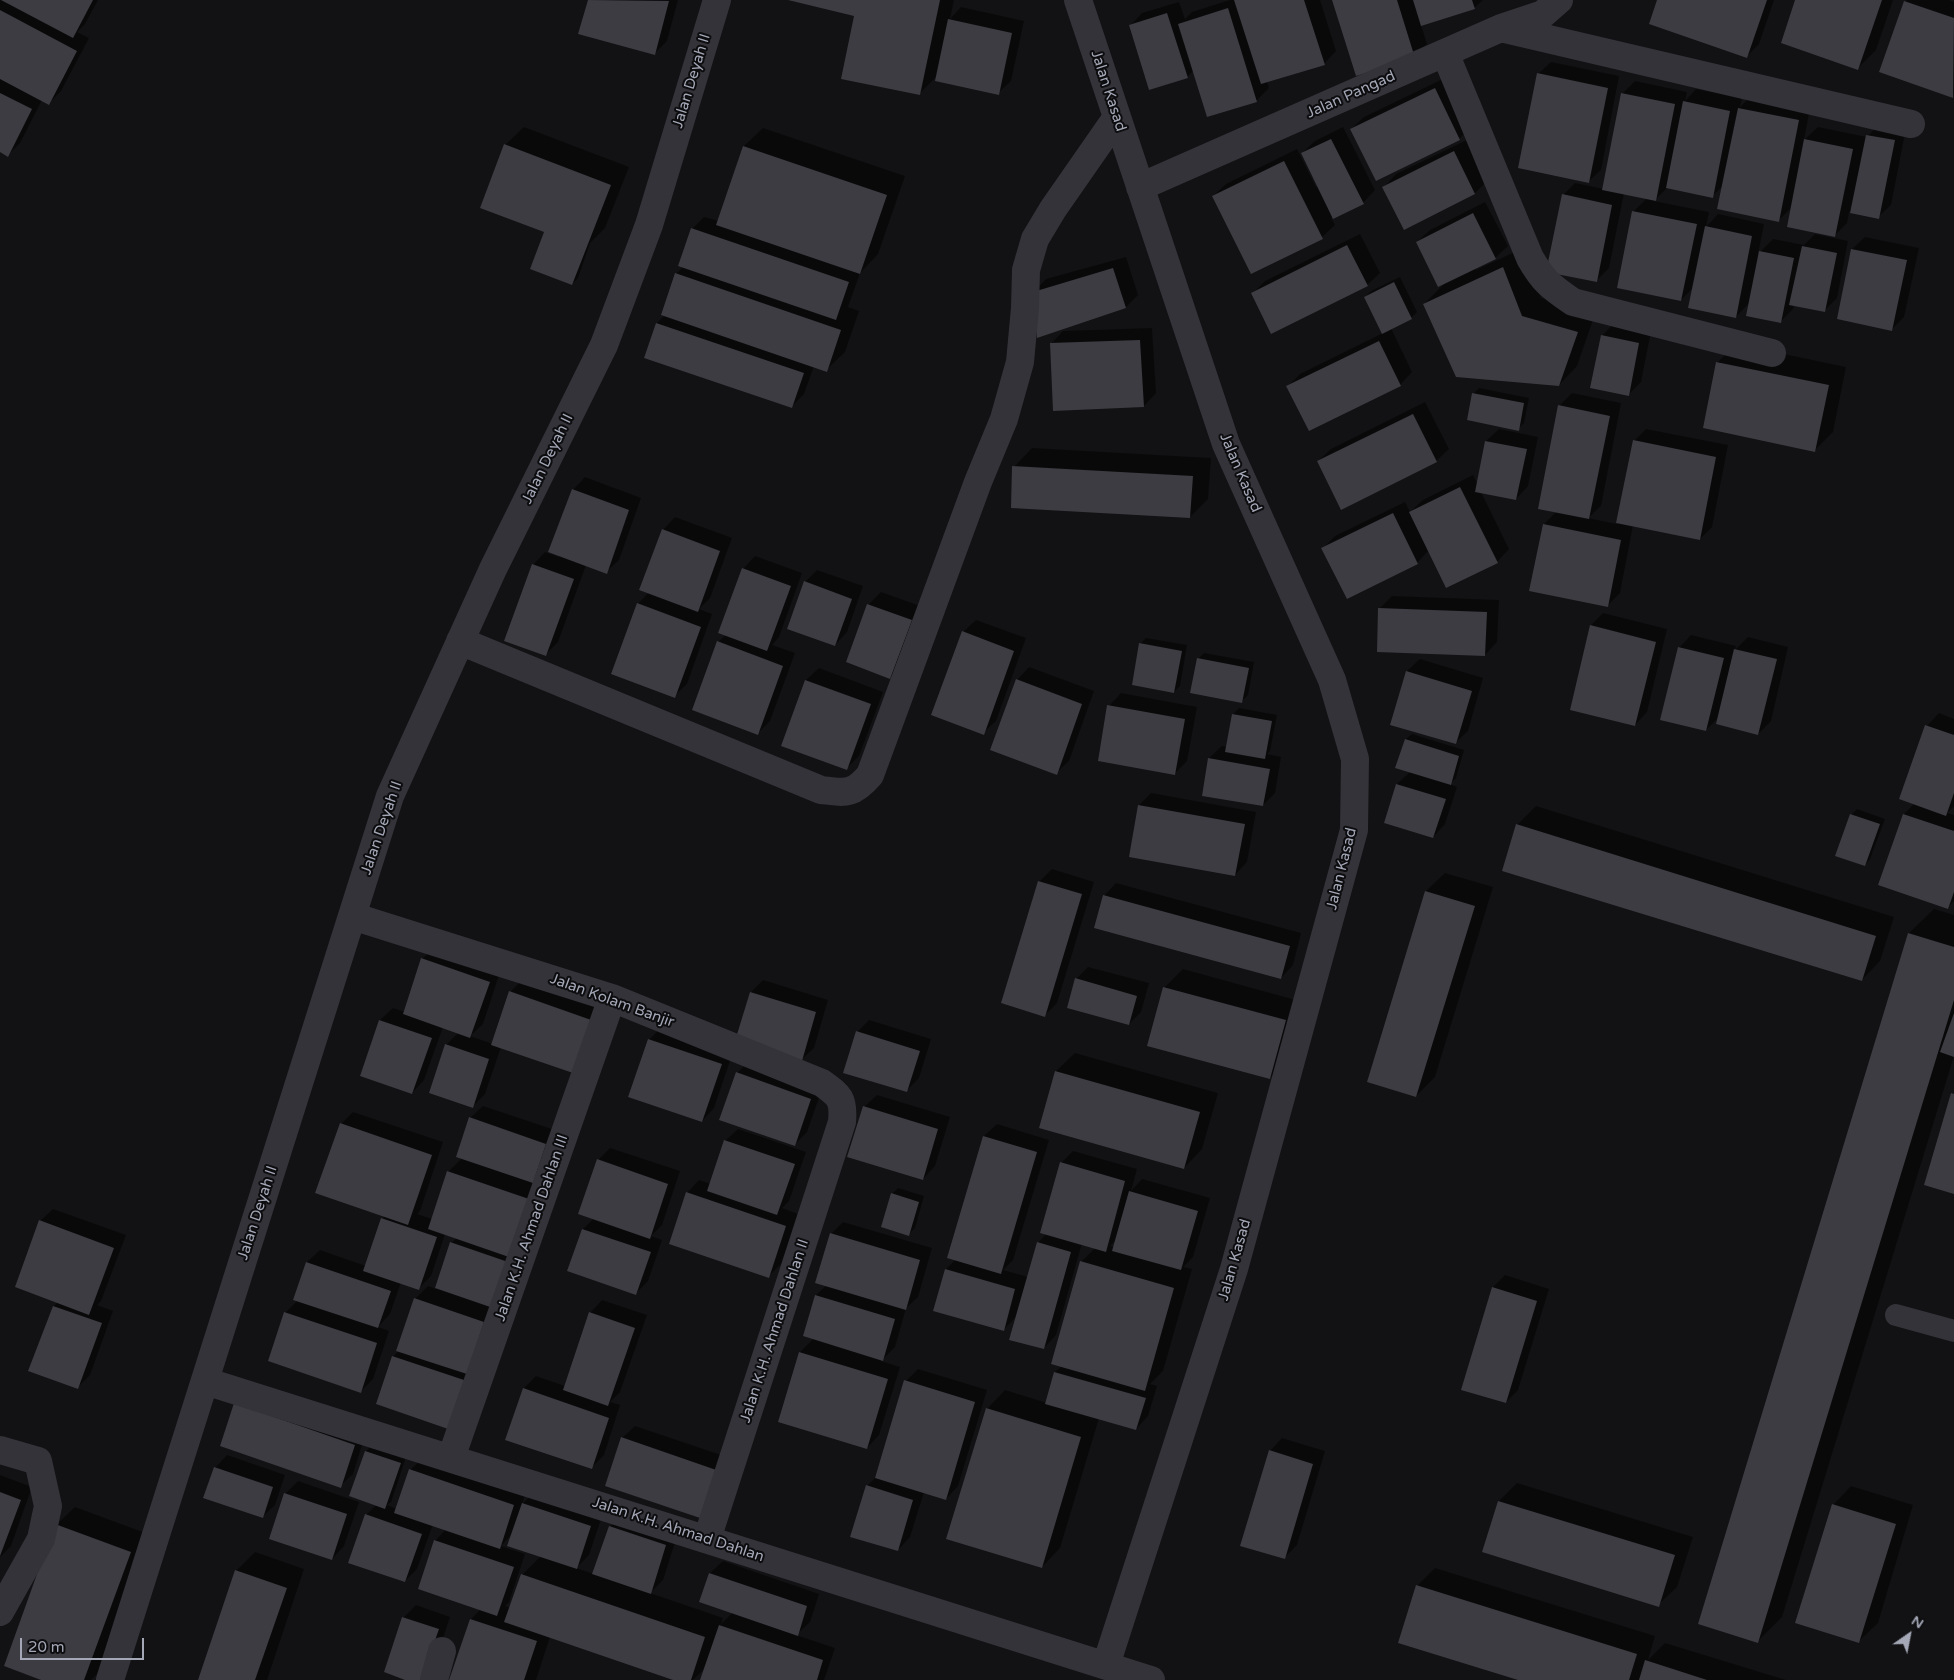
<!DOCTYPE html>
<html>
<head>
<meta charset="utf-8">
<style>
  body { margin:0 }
  #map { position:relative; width:1954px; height:1680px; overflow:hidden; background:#121214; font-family:"Varela Round",sans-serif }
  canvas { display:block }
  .north { position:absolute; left:1884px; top:1610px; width:50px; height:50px; -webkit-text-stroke:4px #0d0d0f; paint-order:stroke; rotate:33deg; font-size:14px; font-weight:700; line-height:20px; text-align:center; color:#a3a7b6 }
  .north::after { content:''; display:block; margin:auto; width:18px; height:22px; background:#a3a7b6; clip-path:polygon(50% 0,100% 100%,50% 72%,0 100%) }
  .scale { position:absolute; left:20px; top:1638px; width:124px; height:22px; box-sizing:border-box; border:2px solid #a3a7b6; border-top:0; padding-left:6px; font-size:15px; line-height:18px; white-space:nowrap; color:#a3a7b6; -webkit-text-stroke:4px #0d0d0f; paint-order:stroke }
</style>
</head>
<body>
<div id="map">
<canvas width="1954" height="1680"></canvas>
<div class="north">N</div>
<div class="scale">20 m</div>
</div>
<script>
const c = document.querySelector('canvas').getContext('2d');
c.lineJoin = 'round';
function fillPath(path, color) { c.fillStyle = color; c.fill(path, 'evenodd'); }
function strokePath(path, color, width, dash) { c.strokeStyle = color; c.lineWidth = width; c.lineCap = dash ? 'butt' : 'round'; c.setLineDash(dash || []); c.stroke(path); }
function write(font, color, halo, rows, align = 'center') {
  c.font = font + ' "Varela Round",sans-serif'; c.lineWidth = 4; c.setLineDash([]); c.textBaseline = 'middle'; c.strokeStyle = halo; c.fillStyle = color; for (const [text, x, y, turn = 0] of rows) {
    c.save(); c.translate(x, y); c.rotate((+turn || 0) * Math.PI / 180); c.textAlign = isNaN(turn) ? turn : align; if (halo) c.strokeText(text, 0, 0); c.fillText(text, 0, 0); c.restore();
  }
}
fillPath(new Path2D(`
  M0,0H98L85,24L77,32L89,38L61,91L49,103L42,100L20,143L8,155L0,151Z
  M589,0H678L667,41L654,54L580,33Z
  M790,0H954L950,19L961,7L1024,21L1011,81L998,93L937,76L919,94L856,15Z
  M1230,0H1320L1336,51L1324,64L1267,81L1269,88L1257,100L1208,115L1194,70L1187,77L1130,26L1142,13L1179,2L1185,19L1192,12Z
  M1334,0H1483L1474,8L1421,25L1427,44L1414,56Z
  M1658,0H1774L1759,44L1747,56Z
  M1797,0H1893L1876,50L1857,69Z
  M1907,0H1949L1954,2V94L1952,96L1905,2Z
  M1551,62L1619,76L1601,170L1588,182L1538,74Z
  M1447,77L1472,126L1459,139L1351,129L1364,117Z
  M1635,81L1687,92L1685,101L1696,89L1742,98L1740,107L1751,96L1810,108L1804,140L1818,127L1867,137L1880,123L1906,128L1891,205L1878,217L1849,212L1847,223L1835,235L1792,207L1778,221L1723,186L1712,196L1668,187L1654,201L1709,212L1706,227L1718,214L1764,224L1758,254L1773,239L1804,245L1815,234L1848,241L1837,298L1824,311L1794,305L1793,309L1781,321L1750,302L1736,317L1694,287L1681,300L1633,212L1647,198L1624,193L1609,268L1596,281L1563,195L1575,183L1604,189L1622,94Z
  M524,127L629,167L605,228L590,243L578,278L572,284L545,233L505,145Z
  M1343,127L1375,190L1363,203L1331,218L1335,225L1322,237L1251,273L1213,196L1226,184L1297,149L1316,187L1318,186L1302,153L1315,141Z
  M763,128L905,176L878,254L860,273L848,307L859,311L845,352L826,370L814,366L804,394L791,407L645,357L657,323L665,315L676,274L683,267L692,229L704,217L719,221L744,146Z
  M1467,140L1487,181L1475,193L1384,187L1396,174Z
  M1485,202L1508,246L1495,258L1475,268L1476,270L1521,249L1541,298L1595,314L1577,366L1559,385L1424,304L1445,283L1417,242L1430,230Z
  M1360,234L1380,273L1367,285L1253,293L1265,281Z
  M1865,237L1919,248L1904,317L1892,329L1852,249Z
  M1126,257L1138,295L1126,307L1034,292L1046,279Z
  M1400,277L1417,312L1411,318L1391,328L1412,372L1400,385L1288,386L1300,374L1383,333L1365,297L1371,291Z
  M1614,323L1651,331L1641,382L1629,394L1602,336Z
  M1152,328L1156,393L1144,406L1051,344L1063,331Z
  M1736,344L1846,367L1833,432L1815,450L1717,363Z
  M1479,388L1529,398L1524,423L1518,429L1473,394Z
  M1572,393L1621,403L1601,506L1588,518L1617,524L1634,441L1646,429L1728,445L1712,527L1700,539L1633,525L1620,593L1607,606L1531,590L1544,524L1557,511L1559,406Z
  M1425,402L1449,449L1436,461H1318L1331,449Z
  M1499,429L1538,437L1528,486L1516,499L1481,492L1509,549L1497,562L1429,550L1417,563L1323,548L1335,536L1405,502L1410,512L1423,500L1473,475L1478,485L1486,441Z
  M1032,448L1211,458L1208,499L1190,517L1014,467Z
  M585,477L641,498L619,560L606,572L586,565L558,642L545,655L533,565L545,552L559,557L573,490Z
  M675,517L732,538L710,598L699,609L712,614L687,684L674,696L638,604L649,592L663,530Z
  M755,556L802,573L779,637L772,645L795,653L770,721L758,733L718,642L726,635L743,569Z
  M817,570L863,586L847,632L835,645L805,582Z
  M881,592L923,607L903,665L890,678L868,605Z
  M1392,596L1499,600L1497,642L1485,655L1380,608Z
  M1603,613L1667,629L1647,712L1635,725L1591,625Z
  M976,620L1026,638L996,721L983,733L963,632Z
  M1691,635L1736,646L1735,650L1748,637L1788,647L1771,721L1758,734L1719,717L1706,730L1679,648Z
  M1146,638L1187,645L1180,686L1174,692L1140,644Z
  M1204,653L1254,662L1248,695L1242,701L1198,659Z
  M1420,659L1483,678L1468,731L1455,743L1407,671Z
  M1029,667L1094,691L1069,761L1056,773L1017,680Z
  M819,668L883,692L859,756L846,769L806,680Z
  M1121,693L1197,707L1187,761L1175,773L1109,706Z
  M1239,708L1277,715L1270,751L1267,754L1281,757L1275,793L1263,805L1209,758L1222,746L1227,747L1233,714Z
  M1939,713L1954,719V806L1947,813L1954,815V901L1948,907L1880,884L1904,814L1915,803L1927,726Z
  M1412,734L1464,750L1456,778L1450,784L1457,787L1445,824L1433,837L1386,822L1397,784L1410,772L1406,739Z
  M1151,793L1256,812L1247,862L1235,875L1139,805Z
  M1536,806L1894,917L1880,961L1862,980L1517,825Z
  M1857,809L1885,819L1870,859L1865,865L1851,815Z
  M1052,869L1094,882L1057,1003L1045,1015L1039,882Z
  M1445,873L1493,887L1435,1077L1416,1096L1369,1081L1426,891Z
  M1116,883L1301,933L1293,965L1281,978L1104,896Z
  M1934,909L1954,915V1056L1782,1617L1758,1641L1699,1623L1909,933Z
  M435,947L501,969L483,1024L470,1036L493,1044L510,992L522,980L606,1009L588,1060L501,1047L485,1094L472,1107L446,1045L459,1032L443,1027L424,1080L412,1093L362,1076L380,1020L393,1008L405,1012L422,959Z
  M1088,967L1149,983L1141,1012L1129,1024L1076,979Z
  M1183,969L1303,1002L1288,1059L1270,1078L1164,988Z
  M763,980L828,1000L814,1048L801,1060L751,992Z
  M869,1020L931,1039L919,1078L906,1091L857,1032Z
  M661,1027L733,1052L714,1108L702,1121L649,1040Z
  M1075,1053L1218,1093L1202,1149L1184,1168L1041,1127L1056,1071Z
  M749,1061L823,1086L807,1132L795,1144L737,1073Z
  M877,1095L950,1117L935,1166L923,1179L864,1107Z
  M483,1106L558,1131L545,1169L531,1183L541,1187L463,1416L393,1357L399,1350L415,1299L428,1286L436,1289L451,1243L457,1238L445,1234L431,1276L419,1288L401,1282L390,1314L378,1327L389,1331L373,1379L361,1391L285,1313L298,1300L307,1262L320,1250L366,1266L382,1219L385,1216L341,1124L353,1112L443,1142L420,1211L417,1214L432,1219L448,1172L462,1158L470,1118Z
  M997,1124L1049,1140L1013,1260L1003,1270L1028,1277L1038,1243L1047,1233L1061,1163L1073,1151L1137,1169L1131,1191L1142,1179L1210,1198L1193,1257L1183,1267L1192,1269L1163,1371L1150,1384L1157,1386L1148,1416L1136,1429L1099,1418L1060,1548L1042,1567L987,1409L1005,1390L1047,1403L1055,1372L1062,1366L1081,1262L1096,1247L1082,1243L1056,1335L1044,1348L1018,1315L1003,1330L935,1310L946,1269L956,1259L949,1257L984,1136ZM1117,1239L1114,1247L1110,1246Z
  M738,1129L806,1152L789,1201L782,1208L798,1214L781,1264L769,1276L687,1193L699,1180L711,1184L725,1141Z
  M610,1148L680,1171L662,1225L651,1236L662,1240L648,1281L636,1293L569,1270L583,1229L594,1218L598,1160Z
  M898,1188L924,1196L915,1228L909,1234L892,1194Z
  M53,1209L126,1235L101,1301L97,1305L113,1311L90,1375L77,1388L30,1370L54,1306L58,1302L40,1221Z
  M843,1222L932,1248L918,1297L906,1308L895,1347L881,1361L900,1367L879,1435L867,1448L800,1352L814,1338L816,1295L827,1285L831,1234Z
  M1505,1275L1549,1289L1518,1390L1506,1402L1493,1287Z
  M602,1300L647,1315L620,1392L610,1402L620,1405L604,1455L591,1468L524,1388L536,1376L565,1386L590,1313Z
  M918,1369L987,1390L958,1486L946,1499L924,1492L910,1537L898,1550L867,1486L877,1476L906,1381Z
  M247,1392L366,1432L353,1474L340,1486Z
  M635,1426L733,1459L718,1506L622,1438Z
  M1282,1438L1325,1451L1297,1545L1284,1558L1270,1451Z
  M372,1445L406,1457L391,1502L387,1505L397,1509L410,1470L423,1458L526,1493L522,1504L535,1491L603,1513L589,1555L576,1568L594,1574L610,1527L622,1514L678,1533L663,1580L650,1593L723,1618L721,1624L733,1612L701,1601L710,1573L723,1561L819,1594L810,1622L796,1635L835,1648L824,1680H702L706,1667L693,1680H677L550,1637L536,1680H450L471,1619L481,1609L435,1541L446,1529L433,1524L417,1569L405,1581L366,1515L376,1505L351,1496L366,1451ZM512,1534L541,1556L522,1575L511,1608L505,1606L509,1602L525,1554L501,1546Z
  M227,1455L285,1475L275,1505L262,1517L215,1468Z
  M0,1475L32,1487L11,1546L0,1557Z
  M298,1481L359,1502L344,1546L332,1559L271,1538L286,1493Z
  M1517,1483L1693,1537L1677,1587L1658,1605L1484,1551L1499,1501Z
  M1851,1486L1913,1505L1878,1623L1859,1641L1833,1505Z
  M75,1507L148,1534L97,1674L91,1680H45L56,1525Z
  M255,1552L304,1569L267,1680H199L236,1571Z
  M1435,1568L1655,1636L1648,1660L1665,1643L1786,1680H1522L1417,1586Z
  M416,1605L450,1617L432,1671L408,1680L403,1618Z`), '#0007');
fillPath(new Path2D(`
  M1,0H93L73,38Z
  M588,0L669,1L655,55L578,34Z
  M788,0H940L920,95L841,79L854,16Z
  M1234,0H1304L1325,65L1261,84Z
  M1332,0H1397L1415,58L1356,76Z
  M1413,0H1472L1475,9L1421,26Z
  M1657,0H1767L1747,58L1649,24Z
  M1795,0H1882L1858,70L1781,43Z
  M1904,1L1954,18L1953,98L1879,72Z
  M1228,8L1257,102L1207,117L1178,24Z
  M0,10L77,51L49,105L0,79Z
  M1167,13L1188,78L1149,90L1129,25Z
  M948,19L1012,33L999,95L935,81Z
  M1537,73L1608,88L1589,183L1518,168Z
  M1435,88L1460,140L1376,181L1350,129Z
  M0,93L32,109L8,157L0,152Z
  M1621,93L1675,104L1656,201L1602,190Z
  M1683,101L1730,111L1713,198L1666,188Z
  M1738,108L1799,120L1779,222L1717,209Z
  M1866,135L1895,140L1879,219L1850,213Z
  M1331,139L1364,204L1333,219L1301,153Z
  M1804,139L1853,149L1835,237L1787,227Z
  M504,144L611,185L572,285L530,269L544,232L480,208Z
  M743,146L887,195L860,274L716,225Z
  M1454,151L1475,194L1404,230L1382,187Z
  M1284,161L1323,239L1251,274L1212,196Z
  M1562,194L1612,205L1597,282L1546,272Z
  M1632,211L1697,224L1681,301L1617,288Z
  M1473,213L1496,259L1438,287L1416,242Z
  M1705,226L1752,236L1736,318L1688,308Z
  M691,228L849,282L836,320L678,266Z
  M1347,245L1368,286L1271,334L1251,293Z
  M1802,246L1837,253L1825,312L1789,305Z
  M1851,249L1907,260L1892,331L1837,319Z
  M1759,251L1794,258L1781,323L1746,316Z
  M1503,267L1522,316L1578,332L1559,386L1456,377L1423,304Z
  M1113,268L1126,308L1037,338L1033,292Z
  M675,273L841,330L827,372L661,315Z
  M1394,282L1412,319L1382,334L1364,297Z
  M656,323L804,373L792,408L644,358Z
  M1601,335L1639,343L1629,396L1590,388Z
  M1140,340L1144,407L1053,411L1050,343Z
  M1379,341L1401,386L1309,431L1286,386Z
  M1716,362L1829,385L1815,452L1703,428Z
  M1472,393L1524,403L1519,431L1467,420Z
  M1558,405L1610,416L1589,519L1538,509Z
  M1413,414L1437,462L1341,510L1317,461Z
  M1633,440L1716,457L1700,540L1616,523Z
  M1485,441L1527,449L1516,500L1475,492Z
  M1012,466L1193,476L1190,518L1011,508Z
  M1460,487L1498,563L1446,588L1409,512Z
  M572,489L629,510L607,574L548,552Z
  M1393,513L1418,564L1347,599L1321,548Z
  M1543,524L1621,540L1608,607L1529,591Z
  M662,529L720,551L698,612L639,590Z
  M532,564L574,579L546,656L504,641Z
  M742,568L791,586L767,651L718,633Z
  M804,581L852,599L835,646L787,629Z
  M637,603L701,627L675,698L611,674Z
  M867,604L912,620L890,679L846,662Z
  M1378,608L1487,612L1485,656L1377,652Z
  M1590,625L1656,642L1635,726L1570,710Z
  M962,631L1014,651L984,735L931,715Z
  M717,641L783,666L758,735L692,710Z
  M1139,643L1182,651L1174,693L1132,685Z
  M1678,647L1724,658L1706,731L1660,720Z
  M1734,649L1777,659L1758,735L1716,724Z
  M1197,658L1249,668L1242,703L1190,693Z
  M1406,671L1472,691L1456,744L1390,725Z
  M1016,679L1082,704L1057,775L990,750Z
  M805,680L871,704L847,770L781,746Z
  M1107,705L1185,719L1175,775L1098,761Z
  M1232,714L1272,721L1265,759L1225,752Z
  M1925,725L1954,735V793L1946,816L1899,799Z
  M1405,739L1459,756L1451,785L1395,768Z
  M1208,758L1270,769L1263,806L1202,796Z
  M1396,784L1446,799L1433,838L1384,823Z
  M1138,805L1245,824L1235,876L1129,857Z
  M1850,814L1880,824L1865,866L1835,856Z
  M1903,814L1954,831V892L1948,909L1878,885Z
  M1516,824L1876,936L1862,981L1502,871Z
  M1038,881L1082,894L1045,1017L1001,1003Z
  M1425,891L1475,906L1416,1097L1367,1082Z
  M1103,895L1290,946L1281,979L1094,928Z
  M1908,933L1954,947V1000L1758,1643L1698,1624Z
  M421,958L490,982L470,1038L403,1014Z
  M1075,978L1137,996L1129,1025L1067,1008Z
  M1163,987L1286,1020L1270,1079L1147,1046Z
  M509,991L594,1021L576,1074L491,1045Z
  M750,992L816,1012L802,1061L735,1041Z
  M1954,1013V1057L1940,1052Z
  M379,1020L432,1038L412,1094L360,1076Z
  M856,1031L920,1051L907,1092L843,1073Z
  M648,1039L722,1064L702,1122L628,1097Z
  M445,1044L489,1059L473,1108L429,1093Z
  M1055,1071L1200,1112L1184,1169L1039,1128Z
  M736,1072L811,1099L795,1146L719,1120Z
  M1951,1093L1954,1094V1194L1924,1185Z
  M863,1106L938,1129L923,1180L847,1157Z
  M469,1117L546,1144L533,1183L456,1157Z
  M340,1123L432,1155L408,1225L315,1193Z
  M983,1136L1037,1152L1001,1274L947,1258Z
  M724,1140L795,1164L777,1215L707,1191Z
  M597,1159L668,1184L650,1239L578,1214Z
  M1060,1162L1125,1181L1106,1252L1040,1233Z
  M447,1171L529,1199L509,1257L428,1229Z
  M1129,1191L1198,1211L1181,1270L1112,1251Z
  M686,1192L786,1226L769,1278L669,1244Z
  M891,1193L919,1202L909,1236L881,1227Z
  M381,1218L437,1237L419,1290L363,1271Z
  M39,1220L114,1248L89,1315L15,1287Z
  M582,1229L651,1252L636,1295L567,1271Z
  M830,1233L920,1260L906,1310L815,1283Z
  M450,1242L511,1263L496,1309L435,1288Z
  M1037,1242L1071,1252L1044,1349L1009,1340Z
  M1080,1261L1174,1288L1145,1391L1051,1364Z
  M306,1262L391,1291L378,1328L293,1300Z
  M945,1269L1015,1289L1004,1331L933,1311Z
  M1492,1287L1537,1301L1506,1403L1461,1390Z
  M815,1295L895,1319L883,1361L803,1336Z
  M414,1298L484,1322L467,1374L396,1351Z
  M53,1306L102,1323L78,1389L28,1371Z
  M284,1312L377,1343L361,1393L268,1361Z
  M589,1312L635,1328L608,1406L563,1390Z
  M799,1352L888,1379L867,1449L778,1422Z
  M392,1356L467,1381L451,1430L376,1404Z
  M1054,1372L1146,1398L1136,1430L1045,1404Z
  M904,1380L975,1402L946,1500L875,1478Z
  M523,1388L609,1418L592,1469L505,1440Z
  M234,1403L355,1445L341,1488L220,1446Z
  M986,1408L1081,1437L1042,1568L946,1539Z
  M621,1437L722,1472L706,1520L605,1486Z
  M1269,1450L1313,1464L1285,1559L1240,1546Z
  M365,1451L401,1463L385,1509L349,1496Z
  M214,1467L273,1487L263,1518L203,1498Z
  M409,1469L514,1505L500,1549L394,1513Z
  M866,1485L913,1500L898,1551L850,1537Z
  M0,1492L21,1500L0,1556Z
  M284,1493L347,1514L332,1560L269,1539Z
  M1498,1501L1675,1555L1659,1607L1482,1552Z
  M522,1503L591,1526L577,1569L507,1546Z
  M1832,1504L1896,1524L1859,1643L1795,1623Z
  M365,1514L422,1534L405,1582L348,1563Z
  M55,1524L131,1552L84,1680H41L4,1666Z
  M609,1526L666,1545L651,1594L592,1574Z
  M434,1540L514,1567L497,1616L418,1589Z
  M235,1570L287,1588L255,1680H198Z
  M709,1573L807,1606L798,1636L699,1602Z
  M521,1574L705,1637L691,1680H673L504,1622Z
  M1416,1585L1637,1654L1629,1680H1518L1398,1643Z
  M402,1617L439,1629L421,1680H405L384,1672Z
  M470,1619L537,1641L524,1680H449Z
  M719,1625L823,1660L817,1680H700Z
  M1645,1660L1707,1680H1639Z`), '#3c3c42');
strokePath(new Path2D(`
  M1896,1315L1954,1331`), '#333339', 22);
strokePath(new Path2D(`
  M1078,0L1226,444L1332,680L1355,759L1354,830L1234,1269L1106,1665
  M1501,28L1911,124
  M1445,53L1530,258C1543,281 1551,287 1573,302L1772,353
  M1140,187L1501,28L1543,14L1559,0
  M460,641L821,790C846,793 853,795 870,775L978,482L1004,419L1020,362L1025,308L1026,270L1035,239L1053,209L1117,117
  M352,916L612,998L822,1083C840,1096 844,1099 842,1122L707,1539
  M205,1381L1151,1680
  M0,1450L38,1461L48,1506L41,1539L0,1612
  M451,1458L612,998
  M110,1680L390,796L493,569L604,345L649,225L717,0
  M434,1680L442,1651`), '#333339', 28);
write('15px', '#a3a7b6', '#0d0d0f', [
  ["Jalan Deyah II",692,81,-73],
  ["Jalan Kasad",1108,91,72],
  ["Jalan Pangad",1351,95,-24],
  ["Jalan Deyah II",548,459,-64],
  ["Jalan Kasad",1240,473,67],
  ["Jalan Deyah II",382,828,-71],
  ["Jalan Kasad",1342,869,-76],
  ["Jalan Kolam Banjir",612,1001,20],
  ["Jalan Deyah II",258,1213,-72],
  ["Jalan K.H. Ahmad Dahlan III",532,1228,-71],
  ["Jalan Kasad",1235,1260,-74],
  ["Jalan K.H. Ahmad Dahlan II",775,1331,-72],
  ["Jalan K.H. Ahmad Dahlan",678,1530,18]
]);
</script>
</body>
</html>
